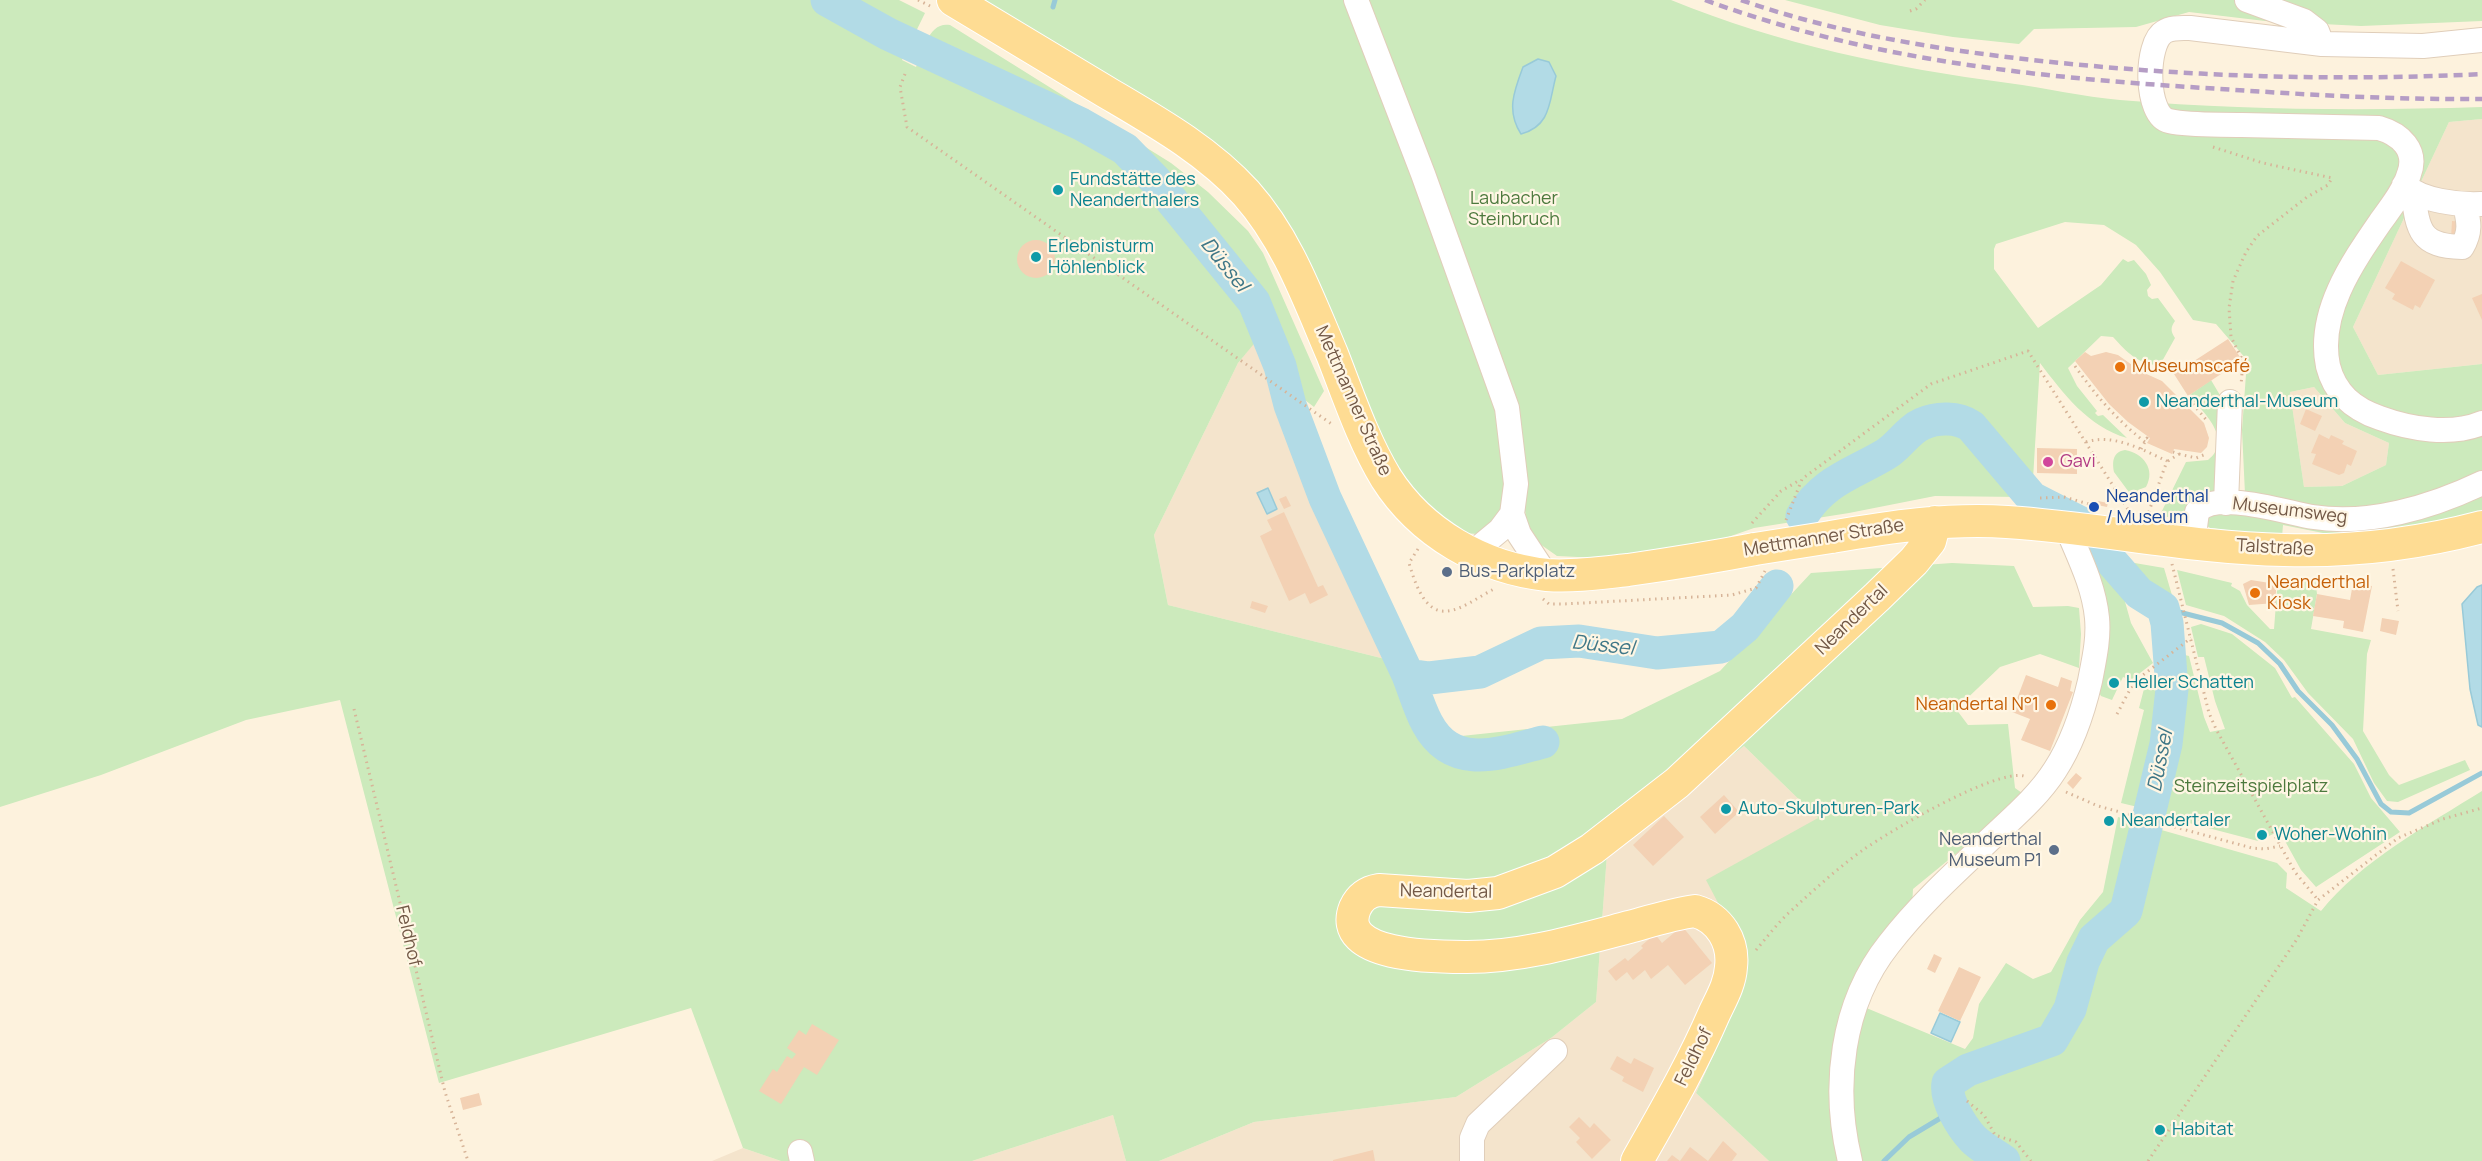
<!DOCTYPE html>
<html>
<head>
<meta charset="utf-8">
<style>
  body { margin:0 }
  canvas { display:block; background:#fdf2dd }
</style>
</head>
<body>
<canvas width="2482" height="1161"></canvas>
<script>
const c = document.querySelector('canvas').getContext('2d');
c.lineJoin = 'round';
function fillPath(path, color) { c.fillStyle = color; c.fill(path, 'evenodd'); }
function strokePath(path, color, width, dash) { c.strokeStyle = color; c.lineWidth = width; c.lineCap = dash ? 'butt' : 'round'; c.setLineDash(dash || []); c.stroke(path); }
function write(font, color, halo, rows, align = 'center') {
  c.font = font + ' Manrope,sans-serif'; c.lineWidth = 4.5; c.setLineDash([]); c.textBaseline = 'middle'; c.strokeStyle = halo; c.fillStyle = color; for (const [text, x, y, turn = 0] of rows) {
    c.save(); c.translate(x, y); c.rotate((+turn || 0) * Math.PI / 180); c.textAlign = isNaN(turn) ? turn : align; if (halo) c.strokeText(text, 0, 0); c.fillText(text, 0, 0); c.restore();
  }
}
fillPath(new Path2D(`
  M2482,119V364L2378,375L2353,327L2449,122Z
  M1258,338L1312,473L1389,660L1168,605L1154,535L1238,363Z
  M2314,387L2345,423L2389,443L2386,465L2342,486L2304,487L2290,392Z
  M1744,746L1818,818L1736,937L1743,974L1735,1008L1696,1093L1769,1161H1159L1254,1122L1456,1097L1551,1038L1596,1002L1607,854Z
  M1113,1115L1126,1161H972Z
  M743,1148L781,1161H712Z`), '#f4e4cc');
fillPath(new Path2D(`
  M0,0H899L925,13L902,60L916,67C923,51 929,21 950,25L1171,163L1208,192L1248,231L1263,253L1324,391L1314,407L1273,375L1258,339L1238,363L1154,535L1168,605L1389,660L1433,739L1622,719L1720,671L1811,573L1952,563L2014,566L2033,607L2068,606L2079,608L2081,634L2079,668L2040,654L2000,667L1956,709L1968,725L2008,724L2015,788L2022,793L1996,821L1913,889L1912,907L1864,1007L1965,1049L1973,1038L1979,1004L2006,963L2033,979L2051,972L2080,920L2103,892L2118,817L2136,822L2132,845L2155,846L2158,829L2277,863L2287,873L2286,888L2321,911C2360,862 2429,824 2482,791V1161H1769L1696,1093L1735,1008L1743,974L1736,937L1706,880L1818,818L1744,746L1607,854L1596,1002L1551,1038L1456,1097L1254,1122L1159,1161H1126L1113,1115L972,1161H781L743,1148L691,1008L439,1083L340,700L246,720L101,775L0,807Z
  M977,0H1671C1778,44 1894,68 2008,83C2046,88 2083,97 2120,100C2241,110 2362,111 2482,107V119L2449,122L2353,327L2378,375L2482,364V512L2391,532L2333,535L2283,525L2282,537L2210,528L2206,525L2205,520L2245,494L2242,430L2247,360L2216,324L2193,320L2160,272L2136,245L2104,225L2065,222L1996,244L1994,249V269L2038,328L2101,285L2123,259L2128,262L2134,260L2146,274L2151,285L2147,290L2148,296L2152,299L2158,298L2175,321C2170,328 2171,332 2175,338L2160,365C2138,365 2127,352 2113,337L2101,336L2068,368L2077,386L2097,411L2095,413L2098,416L2103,415L2127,438C2088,427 2063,393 2040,363L2033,479L2021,497L1935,496L1849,513L1754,528L1711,543L1599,558L1557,556L1540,544L1527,525L1523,496L1500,519L1478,534L1462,533L1435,516L1392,463L1277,220ZM2314,387L2345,423L2389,443L2386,465L2342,486L2304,487L2290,392Z
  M1785,0H2482V21L2361,26L2265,21L2189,12L2136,27L2034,29L2019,44L1953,37L1880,25Z
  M2211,380L2224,402L2220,494L2188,507L2183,517H2159L2186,462L2208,460C2234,440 2203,410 2188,396Z
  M2125,450C2143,453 2156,469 2146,487L2138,490L2137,493L2134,494V499L2114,472C2112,461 2113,452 2125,450Z
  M2090,556L2109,573L2124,598L2131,623L2153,663L2131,680L2123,677L2112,700L2101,696L2098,691Z
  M2123,561L2164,568L2174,602L2153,592Z
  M2177,570L2232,583L2231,586L2240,591L2247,605L2270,629H2274L2278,578L2315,579L2317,594L2311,629L2371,640L2367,654L2363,731L2389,775L2399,785L2465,760L2470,770L2398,802L2387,801L2374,783L2353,739L2308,693L2284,660L2265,642L2224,616L2186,605Z
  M2201,624L2232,634L2275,668L2292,698L2295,697L2354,764L2371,798L2400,832L2316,887L2301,870L2285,841L2288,838L2282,830L2258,841L2170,818V816L2158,813C2169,773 2182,731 2181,689C2181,679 2177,668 2174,658L2181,654L2189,656L2204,717L2210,732L2225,729L2215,701L2204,657H2198L2191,627Z
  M2157,672L2163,686L2159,720L2142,808L2121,803L2144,710L2139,708L2145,685L2140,684Z`), '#cceabc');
const water = new Path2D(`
  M1538,59L1549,62L1556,76C1549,102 1551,126 1521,134C1506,111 1514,91 1523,67Z
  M1268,488L1277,509L1267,514L1257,493Z
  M2482,585V727L2478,725L2470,689L2462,604L2477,587Z
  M1940,1013L1960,1022L1951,1042L1931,1033Z`);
fillPath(water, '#b2dbe6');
strokePath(water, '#98cad8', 1.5);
strokePath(new Path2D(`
  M1053,7L1055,0
  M2163,608L2222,623L2258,643L2280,664L2298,691L2332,725L2357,759L2381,804L2391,812L2409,813L2482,773
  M1884,1161L1909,1137L1954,1110`), '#98cad8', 5);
strokePath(new Path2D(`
  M827,0L888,34L1081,124L1125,149L1155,180L1254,302L1280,366L1290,405L1325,498L1408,675L1429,678L1480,672L1541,643L1579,641L1657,653L1721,647L1745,627L1777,586
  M1802,516C1824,480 1853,474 1886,454C1899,446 1908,430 1922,424C1937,417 1958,417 1971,426L2032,498L2081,523L2091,532L2112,562L2139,593L2163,608L2167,623L2172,689L2166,744L2126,911L2094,939L2083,962L2070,1009L2052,1040L1968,1070L1948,1083C1945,1100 1961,1126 1973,1139C1981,1147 1994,1154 2004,1161
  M1408,675C1414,690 1419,708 1427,723C1453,772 1501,753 1543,742`), '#b2dbe6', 33);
fillPath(new Path2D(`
  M2452,221L2464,222L2462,239L2451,238Z
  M1017 259a19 19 0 1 1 38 0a19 19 0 1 1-38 0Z
  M2401,261L2435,280L2420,308L2415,305L2413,310L2392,299L2395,294L2385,288Z
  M2482,294V320L2472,298Z
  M2228,339L2242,360L2188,396L2174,374Z
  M2085,352L2091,356L2106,352L2118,355L2142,372L2162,381L2204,423L2209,438L2207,447L2201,453L2174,449L2172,454L2147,443L2150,438L2128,422L2109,404L2075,361Z
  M2306,409L2322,416L2315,431L2300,424Z
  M2319,434L2329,439L2331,435L2344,441L2342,444L2357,451L2351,466L2347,464L2344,473L2339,475L2312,464L2316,454L2311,453Z
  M2037,448L2077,449V474L2037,473Z
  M1286,496L1291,506L1284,509L1279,499Z
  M2098,501L2108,503L2107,507L2097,505Z
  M1284,512L1318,587L1323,585L1328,595L1310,604L1305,593L1289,601L1260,536L1272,530L1267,520Z
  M2251,580L2276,584V603L2249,605L2243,584Z
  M2353,583L2372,586L2363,632L2343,628L2344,621L2313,616L2317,594L2350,600Z
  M1252,601L1268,606L1265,613L1250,608Z
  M2382,618L2399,621L2396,635L2380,631Z
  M2026,675L2058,687L2061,677L2072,681L2070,691L2073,692L2050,751L2021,740L2030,719L2012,712Z
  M2076,773L2082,778L2073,789L2067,783Z
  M1724,795L1739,812L1715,834L1700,817Z
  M1664,816L1684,837L1653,866L1633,845Z
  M1682,926L1712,963L1685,985L1668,965L1651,979L1645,970L1633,980L1627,972L1616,981L1608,971L1625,958L1628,961L1643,948L1641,946L1655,934L1662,943Z
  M1934,954L1942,958L1935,973L1927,969Z
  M1959,967L1981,977L1960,1021L1938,1011Z
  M812,1024L839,1040L817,1075L804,1067L781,1104L759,1091L773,1069L777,1072L787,1056L792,1059L796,1054L787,1048L799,1030L806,1035Z
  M1617,1056L1631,1064L1634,1058L1654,1068L1643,1092L1622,1081L1624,1077L1610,1069Z
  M479,1093L482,1105L463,1110L460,1098Z
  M1579,1117L1590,1128L1594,1123L1611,1140L1592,1159L1576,1142L1580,1138L1569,1127Z
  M1723,1141L1737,1154L1732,1161H1667L1672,1155L1680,1161L1690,1147L1708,1161Z
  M1373,1150L1375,1161H1333V1160Z`), '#f3d1b4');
const minor = new Path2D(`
  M1356,0L1423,174L1507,408L1516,484L1512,514L1500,530L1471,554
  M2247,0L2304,21L2317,31L2322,44
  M2482,40L2423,46L2322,44L2190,28C2182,28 2171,27 2164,32C2145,43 2145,116 2169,121C2192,126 2218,124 2242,125C2288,126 2333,127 2379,128C2400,134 2418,150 2409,174C2404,191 2391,207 2381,221C2352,263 2317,313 2328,366C2335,394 2354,409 2380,418C2410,429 2451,436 2482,423
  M2404,185C2422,201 2458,205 2481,204
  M2413,193C2418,231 2420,246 2462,247C2471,232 2469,222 2465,205
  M2226,503L2230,402
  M1512,514L1519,534L1546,575
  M2193,542L2197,512C2215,489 2287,513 2313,517C2368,526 2432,507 2482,483
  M800,1152L802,1161
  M1472,1161V1138L1478,1124L1555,1051
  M1850,1161C1832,1088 1841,1004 1889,944C1916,909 1948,879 1980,849C2005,824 2036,800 2055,770C2072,744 2083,711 2090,681C2094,660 2099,639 2097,618C2094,586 2079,557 2067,528`);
const major = new Path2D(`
  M953,0C1004,31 1055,61 1106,92C1155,121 1207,150 1246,193C1287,239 1308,298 1332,354C1348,395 1363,440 1386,478C1421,533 1482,568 1547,575C1573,577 1601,573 1628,570C1670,564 1713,557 1755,549
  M1831,537C1889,527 1948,518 2007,522C2100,528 2191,548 2284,550C2351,552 2418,544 2482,527
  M1637,1161C1664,1113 1692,1065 1714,1014C1721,999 1730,984 1731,967C1734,942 1720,918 1695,911C1673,914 1651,921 1629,927C1576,941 1522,957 1467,957C1439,957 1335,958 1355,908C1360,897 1367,892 1379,890L1468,896L1498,893L1555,872L1592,849L1677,783L1877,597L1914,561L1930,541L1935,522`);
strokePath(minor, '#e0ceba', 26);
strokePath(major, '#fff', 34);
strokePath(new Path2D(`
  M918,0L930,6
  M1910,11L1916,9L1925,0
  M905,74L900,87L907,127L1333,425
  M2213,147L2263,163L2332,178L2328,185L2307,197L2257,236L2246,252L2233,281L2229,308L2231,337L2243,361L2241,385
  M2075,366C2096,396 2116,419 2145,442
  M2193,404L2208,422
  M2086,442C2113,433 2143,450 2167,461L2148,514
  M2141,449L2147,438L2149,440
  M2179,454L2196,458L2206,454
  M2168,461L2179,454L2173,452
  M2040,498L2064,497L2089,504
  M1786,520L1802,479L1931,384L2028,351L2129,511
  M1752,523L1781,491L1800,480
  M1418,549L1409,563C1414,580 1424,614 1447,611C1462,610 1480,596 1494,589
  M2172,564L2209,713L2216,729L2295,872L2318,900
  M2393,569L2398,611
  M1543,599L1549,604H1564L1732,595L1756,588L1765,571
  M354,709L445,1092L468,1161
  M2117,714L2134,682L2191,638
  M2066,792L2098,806L2252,848L2265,849L2280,846
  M1756,950C1768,936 1779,921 1793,909C1815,889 1839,867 1863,850C1890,831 1995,769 2024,776
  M1967,1101L1984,1115L1995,1135L2016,1142L2031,1161
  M2148,1161L2297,939L2318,900L2398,838L2443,819L2482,808`), '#d7b498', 3, [1.5, 4.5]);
strokePath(minor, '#fff', 24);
strokePath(major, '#fedc93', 32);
strokePath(new Path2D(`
  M1705,0C1869,60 2032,77 2205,88C2297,94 2390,100 2482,99
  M1741,0C1844,36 1953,52 2061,63C2201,77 2341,81 2482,74`), '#b59dc5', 4.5, [9, 6]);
const majorBridge = new Path2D(`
  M1755,549L1831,537`);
strokePath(majorBridge, '#fff', 34, []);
strokePath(majorBridge, '#fedc93', 32);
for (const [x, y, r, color] of [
  [1058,190,6,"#0f9aa8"],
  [1036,257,6,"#0f9aa8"],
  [2120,367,6,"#e8710a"],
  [2144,402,6,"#0f9aa8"],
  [2048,462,6,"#d1479c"],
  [2094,507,6,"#1a4fb4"],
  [1447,572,6,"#5c6f8a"],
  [2255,593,6,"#e8710a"],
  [2114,683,6,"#0f9aa8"],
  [2051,705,6,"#e8710a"],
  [1726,809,6,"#0f9aa8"],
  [2109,821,6,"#0f9aa8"],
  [2262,835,6,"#0f9aa8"],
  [2054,850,6,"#5c6f8a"],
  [2160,1130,6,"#0f9aa8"]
]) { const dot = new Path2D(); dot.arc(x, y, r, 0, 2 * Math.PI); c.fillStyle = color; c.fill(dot); strokePath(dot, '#fff6e4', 2); }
write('18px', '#0d838f', '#fff6e4', [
  ["Fundstätte des",1070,180],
  ["Neanderthalers",1070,201],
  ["Erlebnisturm",1048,247],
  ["Höhlenblick",1048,268],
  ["Neanderthal-Museum",2156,402],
  ["Heller Schatten",2126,683],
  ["Auto-Skulpturen-Park",1738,809],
  ["Neandertaler",2121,821],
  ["Woher-Wohin",2274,835],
  ["Habitat",2172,1130]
], 'left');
write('18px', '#4c793d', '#fff6e4', [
  ["Laubacher",1514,199],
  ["Steinbruch",1514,220],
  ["Steinzeitspielplatz",2251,787]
]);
write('18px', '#c56008', '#fff6e4', [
  ["Museumscafé",2132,367],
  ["Neanderthal",2267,583],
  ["Kiosk",2267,604],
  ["Neandertal N°1",2039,705,"right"]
], 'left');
write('18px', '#725846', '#fff6e4', [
  ["Mettmanner Straße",1353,401,66],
  ["Museumsweg",2290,511,7],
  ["Mettmanner Straße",1824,538,-9],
  ["Talstraße",2275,548,3],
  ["Neandertal",1852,620,-44],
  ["Neandertal",1446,892,1],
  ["Feldhof",408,936,77],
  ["Feldhof",1694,1057,-64]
]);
write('18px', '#b23c85', '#fff6e4', [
  ["Gavi",2060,462]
], 'left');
write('18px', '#164399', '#fff6e4', [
  ["Neanderthal",2106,497],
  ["/ Museum",2106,518]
], 'left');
write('18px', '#4e5e75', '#fff6e4', [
  ["Bus-Parkplatz",1459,572],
  ["Neanderthal",2042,840,"right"],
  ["Museum P1",2042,861,"right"]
], 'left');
write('italic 20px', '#3f7787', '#fff6e4', [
  ["Düssel",1224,265,51],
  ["Düssel",1603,646,6],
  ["Düssel",2161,761,-79]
]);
</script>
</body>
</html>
